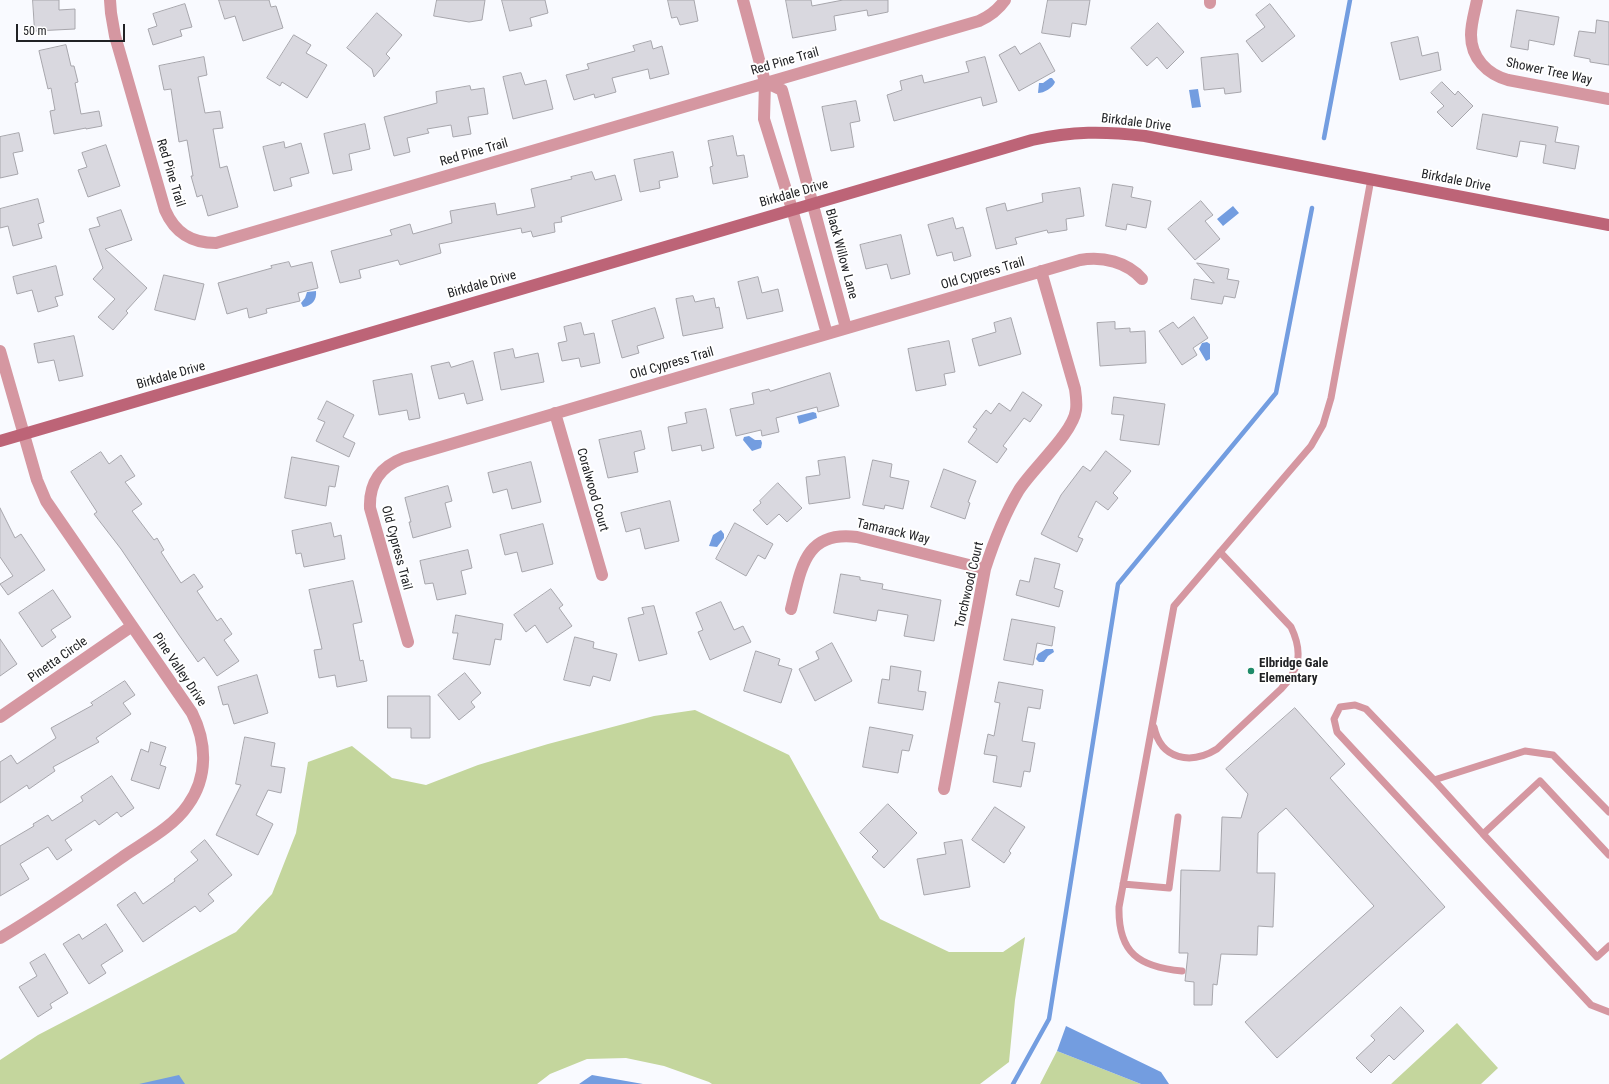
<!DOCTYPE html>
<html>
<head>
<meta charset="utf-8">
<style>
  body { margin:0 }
  #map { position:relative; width:1609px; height:1084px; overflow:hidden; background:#f9faff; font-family:"Roboto Condensed",sans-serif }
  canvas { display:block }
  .scale { position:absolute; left:16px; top:24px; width:109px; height:18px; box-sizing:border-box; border:2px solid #212225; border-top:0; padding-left:5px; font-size:12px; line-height:14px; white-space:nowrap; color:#212225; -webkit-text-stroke:3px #fff; paint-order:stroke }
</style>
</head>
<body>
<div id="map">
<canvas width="1609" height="1084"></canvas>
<div class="scale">50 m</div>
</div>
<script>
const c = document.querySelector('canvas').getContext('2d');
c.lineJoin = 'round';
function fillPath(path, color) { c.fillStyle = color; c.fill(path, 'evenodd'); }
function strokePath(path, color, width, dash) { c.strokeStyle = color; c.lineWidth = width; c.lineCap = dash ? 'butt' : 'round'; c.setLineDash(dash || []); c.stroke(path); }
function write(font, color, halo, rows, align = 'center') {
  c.font = font + ' "Roboto Condensed",sans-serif'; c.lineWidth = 4; c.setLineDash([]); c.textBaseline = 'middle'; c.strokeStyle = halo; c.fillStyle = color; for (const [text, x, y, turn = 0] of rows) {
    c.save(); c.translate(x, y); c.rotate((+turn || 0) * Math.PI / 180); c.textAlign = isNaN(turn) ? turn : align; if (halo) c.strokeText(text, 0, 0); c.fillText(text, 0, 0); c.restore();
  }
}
fillPath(new Path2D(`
  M695,710L789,755L880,919L949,952H1003L1025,937L1015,1000L1009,1062L980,1084H712L709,1082L664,1066L626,1058L587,1059L550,1074L537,1084H0V1060L38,1035L236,932L272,894L296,833L308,762L352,746L392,778L426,785L478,765L548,744L654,716Z
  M1457,1023L1498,1068L1481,1084H1391Z
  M1057,1051L1141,1084H1040Z`), '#c4d69d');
fillPath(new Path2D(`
  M1050,78H1052L1055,82C1053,88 1044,93 1038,93L1039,83H1043Z
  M1198,89L1201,107L1192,108L1189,90Z
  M1233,206L1239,213L1223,226L1217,219Z
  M316,291C317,300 312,306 303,307L301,303L305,298L307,292Z
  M1207,342L1210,344V359L1206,361L1199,349L1202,343Z
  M813,412L816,413L817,418L799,424L797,416Z
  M749,436L755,440H761L762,443L761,448L752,451L743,440L744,437Z
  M721,530L724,534V538L717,547L709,546L713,535Z
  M1046,649H1053L1054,652L1048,656L1044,662H1039L1036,659L1038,654Z
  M1066,1026L1161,1072L1169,1084H1141L1057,1051Z
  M179,1075L185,1084H139Z
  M592,1075L643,1084H579Z`), '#739de0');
strokePath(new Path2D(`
  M1324,138L1350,0
  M1013,1084L1049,1019L1118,584L1276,393L1312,208`), '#739de0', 4.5);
const building = new Path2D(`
  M33,0H59V10L75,9V29L35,31Z
  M219,0H269L271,7L276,6L283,28L243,41L235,16L225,19Z
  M437,0H485L482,20L469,22L434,16Z
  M502,0H545L548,13L530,18L532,26L510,31Z
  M668,0H694L698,21L680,25L677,17L672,18Z
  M786,0H811L812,6L843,0H888V12L868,16L867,10L834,16L836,30L793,38Z
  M1048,0H1090L1086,25L1072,23L1070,37L1042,33Z
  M185,4L192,27L180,30L182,36L153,45L148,29L157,26L153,14Z
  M1270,4L1295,36L1262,62L1246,41L1265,27L1256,15Z
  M1517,10L1559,17L1554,45L1529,40L1528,50L1511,47Z
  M377,13L402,35L386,54L390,58L374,77L372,69L347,48Z
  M1597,20L1609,22V65L1590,62V59L1574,56L1579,31L1595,33Z
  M1158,23L1184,52L1167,69L1157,57L1147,66L1131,48Z
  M294,35L311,45L306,53L327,65L307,98L282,82L280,86L267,78Z
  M1418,37L1422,56L1438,52L1441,70L1400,80L1391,43Z
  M651,41L653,49L662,46L669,74L650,79L648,69L612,78L616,92L595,98L594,94L574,100L566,75L589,69L587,64L635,51L633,46Z
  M1040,43L1055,71L1019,91L999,55L1015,46L1020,54Z
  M66,45L71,66H74L78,82L75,83L81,114L99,111L102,126L86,129V128L54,134L50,111L55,110L51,88L48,89L39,51Z
  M1238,54L1241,92L1225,94L1224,88L1204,90L1201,58Z
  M204,57L207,75L198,77L205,113L220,111L223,128L213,129L220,168L227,166L238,207L208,216L202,195L197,197L191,176H193L187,140L179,142L171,89L164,90L159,66Z
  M985,57L997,102L983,106L981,97L894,121L887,95L902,90L900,81L922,75L924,83L969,72L966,62Z
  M521,73L525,85L546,80L553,109L513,119L503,77Z
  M1442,82L1455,95L1458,91L1473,106L1452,127L1437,112L1444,106L1431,93Z
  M470,86L471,90L484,88L488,114L468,117L471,134L453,137L451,125L427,129L429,133L407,138L410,152L394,156L384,117L437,103L436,92Z
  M856,101L860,121L850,123L854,147L831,151L822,107Z
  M1483,114L1558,127L1555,142L1579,146L1575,169L1543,163L1546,145L1520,141L1517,157L1477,149Z
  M365,124L370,149L349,154L352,170L333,174L324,134Z
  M19,133L23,151L13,153L18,174L0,178V137Z
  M733,136L737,156L744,155L748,177L713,184L710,167L713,166L708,141Z
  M284,142L285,148L301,143L309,173L290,178L292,186L274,191L263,147Z
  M106,145L120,186L88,197L78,170L87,167L82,153Z
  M673,152L678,177L659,181L660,188L640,192L634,160Z
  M592,172L595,180L615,175L622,200L561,217L562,222L554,223L555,232L533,237L531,231L522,233L521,228L439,244L441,253L400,265L398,260L359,270L361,278L340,283L331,251L392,235L390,230L410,224L413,234L452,223L450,211L495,203L497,215L535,207L531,189L572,179L571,177Z
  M1113,184L1133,187L1131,197L1151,201L1146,228L1127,224L1126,230L1106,226Z
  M1080,188L1084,216L1066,219L1067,230L1048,233L1047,230L1015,238L1017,244L996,249L986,208L1005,203L1007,211L1043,202L1042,194Z
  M38,199L44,222L38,224L42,238L13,246L8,226L0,228V209Z
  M1201,201L1213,215L1205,221L1220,239L1195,260L1168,229Z
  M121,210L132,240L105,249L147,288L126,311L128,313L113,330L98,317L115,299L93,279L103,268L89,229L100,226L97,218Z
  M953,218L956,229L963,227L971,256L954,261L952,252L937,256L928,225Z
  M901,235L910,274L891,279L887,264L866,269L860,245Z
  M289,262L291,267L312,262L318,288L298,293L300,301L266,309L267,313L249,318L247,308L227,314L218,283L272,268L271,266Z
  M1197,263L1229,269L1227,279L1239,281L1235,298L1224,296L1222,304L1191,299L1194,279L1214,283Z
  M56,266L63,295L55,297L58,306L38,312L32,290L17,294L13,277Z
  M164,275L204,284L195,320L155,310Z
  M758,277L762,293L778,289L783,311L747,319L738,282Z
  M693,296L695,302L714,298L716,308L719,307L723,328L683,336L676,299Z
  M655,308L664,338L637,346L639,353L622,358L612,321Z
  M1194,317L1208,338L1193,348L1197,355L1182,365L1159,331L1173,322L1178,328Z
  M1011,318L1021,354L979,366L972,339L996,332L994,323Z
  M1115,322V329L1130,328V332L1145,331L1146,363L1100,366L1097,323Z
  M581,323L584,335L594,333L600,363L581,367L579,358L562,361L558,343L567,341L564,327Z
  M74,336L83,376L59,381L54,360L38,363L34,344Z
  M949,341L955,372L944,374L946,385L916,391L908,349Z
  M513,349L515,358L538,353L544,382L501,390L494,353Z
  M473,361L483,400L467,404L464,393L439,399L431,366L449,362L451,367Z
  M830,373L839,406L818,412L817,407L776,418L779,432L762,436L761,430L736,436L730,409L754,404L752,393L769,389L770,391Z
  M412,374L420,418L409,420L407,410L379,415L373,381Z
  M1023,392L1042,405L1030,422L1024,418L1003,446L1007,449L997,463L968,442L977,429L973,427L986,410L991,414L999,403L1010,411Z
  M1114,397L1165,404L1159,445L1120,440L1124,415L1112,414Z
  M327,401L354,415L343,437L355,443L349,457L316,441L325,422L318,419Z
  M706,409L714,448L702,451L701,445L672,451L668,427L687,423L685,413Z
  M641,431L645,449L634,452L638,472L608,478L599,440Z
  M1106,451L1131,471L1113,493L1118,498L1108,510L1096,501L1078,537L1083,539L1077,552L1041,534L1061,495L1083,466L1090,471Z
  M101,452L109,464L121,455L135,476L125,482L142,504L132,511L154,540L157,538L164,550L161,552L181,583L194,574L203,587L197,591L217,621L221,618L232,634L224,640L239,661L217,676L204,657L198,662L179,635L121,549L94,514L97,512L71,472Z
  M292,457L339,466L335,487L329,486L326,506L285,498Z
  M845,457L850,498L809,504L806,477L820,475L818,461Z
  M873,460L892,464L890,477L909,481L903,509L885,505L884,509L863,505Z
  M531,462L541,502L512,509L507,489L493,493L488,473Z
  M944,469L976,481L968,502L970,503L965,519L931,507Z
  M778,483L802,508L787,522L779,514L767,525L753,510L761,503L760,501Z
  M448,486L452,501L445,503L451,527L413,538L409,522H411L405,498Z
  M670,501L679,541L645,549L640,528L626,532L621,513Z
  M0,508L15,538L21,534L45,570L8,595L0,584L13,576L0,557Z
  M331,523L334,537L341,535L345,559L304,567L301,553L296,554L292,531Z
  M735,523L773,544L765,559L758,555L746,576L716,559Z
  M543,524L553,564L522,572L517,552L505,555L500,535Z
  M468,550L472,568L461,571L466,594L437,600L433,583L425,584L420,561Z
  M1035,558L1060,564L1054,588L1063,591L1059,607L1016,595L1020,580L1029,582Z
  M841,574L860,577V580L883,584L882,589L941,600L934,641L904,636L908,615L878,610L876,621L834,613Z
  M353,581L362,622L353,624L360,661L363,660L367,681L337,687L335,675L319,678L314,650L322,649L309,590Z
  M551,589L563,605L559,608L572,626L547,643L535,625L526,632L514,615Z
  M53,590L71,617L51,630L56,637L42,647L19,613Z
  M721,602L734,630L743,626L751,642L710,660L698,632L703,630L696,613Z
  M654,606L667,654L639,661L628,618L644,614L642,608Z
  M456,615L503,624L501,640L495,639L490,665L453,659L458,633H453Z
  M1012,619L1055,627L1052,646L1037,643L1033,665L1004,660Z
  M575,637L594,642L593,648L617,654L610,681L593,676L590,686L564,680Z
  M0,639L17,664L0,676Z
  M832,643L852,681L815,701L799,669L819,659L816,652Z
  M756,651L780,659L778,665L792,669L781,703L744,691Z
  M891,666L921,671L918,691L926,692L923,710L878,703L882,679L889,680Z
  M465,673L481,693L471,702L475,707L459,720L438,695Z
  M257,675L268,713L234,724L228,704L223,705L218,687Z
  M125,681L135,695L123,703L131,714L96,738L99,742L53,767L55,771L29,789L27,785L0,803V762L11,755L17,764L56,738L51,728L93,705L91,703Z
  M999,682L1043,690L1040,709L1028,707L1022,741L1035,743L1030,772L1024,771L1021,787L993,782L997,756L984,754L988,734L994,736L1000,703L995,702Z
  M388,696H430V738H411V728H388Z
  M1295,708L1345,764L1330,778L1445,907L1277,1058L1245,1022L1374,906L1286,808L1258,833L1257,873H1275L1273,927L1258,926L1257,955L1221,954L1217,985L1213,984L1212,1005H1194V982L1185,981L1188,953H1179L1181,870L1220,871L1222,817L1241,818L1248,794L1226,769Z
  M870,727L913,735L909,751L902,750L898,773L863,767Z
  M245,737L275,743L271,766L285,768L281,793L268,790L256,815L273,824L258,855L216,835L241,785L236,784Z
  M151,742L166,747L160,765L166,767L159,789L131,780L141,749L148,752Z
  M112,776L134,808L121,817L117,812L99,825L95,820L65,840L72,850L57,860L48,847L20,864L29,879L0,896V846L34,826L33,824L48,815L52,821L83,801L81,797Z
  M888,804L917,833L884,868L872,857L878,851L860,833Z
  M995,807L1025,827L1009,851L1011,853L1004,863L972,840Z
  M205,840L232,875L208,894L214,901L200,912L195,906L143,942L117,905L135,892L143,904L175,881L174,879L198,860L191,852Z
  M962,840L970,887L924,895L917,859L946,854L944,843Z
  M106,924L123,951L101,965L106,973L89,984L63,944L79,934L82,939Z
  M45,954L68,993L50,1004L52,1008L38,1017L19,987L37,976L30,963Z
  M1401,1007L1424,1031L1394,1060L1389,1055L1371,1073L1356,1058L1375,1040L1371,1036Z`);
fillPath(building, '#d9d8df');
strokePath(building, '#a7a6ac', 1);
strokePath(new Path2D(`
  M1154,727C1161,760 1191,765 1217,749L1281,689C1300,669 1303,652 1291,627L1220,552
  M1434,780L1483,834
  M1609,812L1553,755L1525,751L1434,780L1366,709L1355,705L1340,707L1334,719L1337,732L1591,1005L1609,1012
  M1609,855L1540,781L1483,834L1597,957L1609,946
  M1123,884L1169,888L1178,817
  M1182,971C1139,967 1118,953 1119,907L1174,606L1311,446L1323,425L1331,398L1371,179`), '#d597a1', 7);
strokePath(new Path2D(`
  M110,0L111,13L115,36L165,210C175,233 191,243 216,243L979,21C990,16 998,10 1005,0
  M743,0L765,82L764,119L792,209L827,334
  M1477,0C1475,11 1471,23 1471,35C1471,58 1487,74 1508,80L1609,99
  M1210,3V0
  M765,82L782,90L846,328
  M0,351L37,480L46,501L192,713C207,743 208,777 188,805C173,827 146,841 124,856C84,884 43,913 0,938
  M555,413L602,575
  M791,609C801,570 804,530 857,537L985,569
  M408,642L370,508C369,483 380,467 403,458L1080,260C1103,256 1127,262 1142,279
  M0,717L132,626
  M944,789L985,569C994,541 1004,515 1019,490C1033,468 1073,433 1076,410C1077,403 1076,396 1075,389L1041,271`), '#d597a1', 12);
strokePath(new Path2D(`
  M0,441L1032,140C1072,131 1104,131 1145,136L1609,225`), '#bd6477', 12);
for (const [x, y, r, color] of [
  [1251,671,4,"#1f8b6a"]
]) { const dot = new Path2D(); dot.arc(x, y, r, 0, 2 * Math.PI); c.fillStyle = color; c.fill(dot); strokePath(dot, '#fff', 1.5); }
write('13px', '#212225', '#fff', [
  ["Red Pine Trail",785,62,-16],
  ["Shower Tree Way",1549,72,12],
  ["Birkdale Drive",1136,123,7],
  ["Red Pine Trail",474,153,-16],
  ["Red Pine Trail",170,173,73],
  ["Birkdale Drive",1456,181,11],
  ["Birkdale Drive",794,194,-16],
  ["Black Willow Lane",841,254,75],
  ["Old Cypress Trail",983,274,-16],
  ["Birkdale Drive",482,285,-16],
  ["Old Cypress Trail",672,364,-16],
  ["Birkdale Drive",171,376,-16],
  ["Coralwood Court",592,490,74],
  ["Tamarack Way",893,532,13],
  ["Old Cypress Trail",396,548,75],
  ["Torchwood Court",970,585,-77],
  ["Pinetta Circle",58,660,-35],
  ["Pine Valley Drive",179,670,56]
]);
write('bold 13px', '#212225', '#fff', [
  ["Elbridge Gale",1259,664],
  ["Elementary",1259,679]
], 'left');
</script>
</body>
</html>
